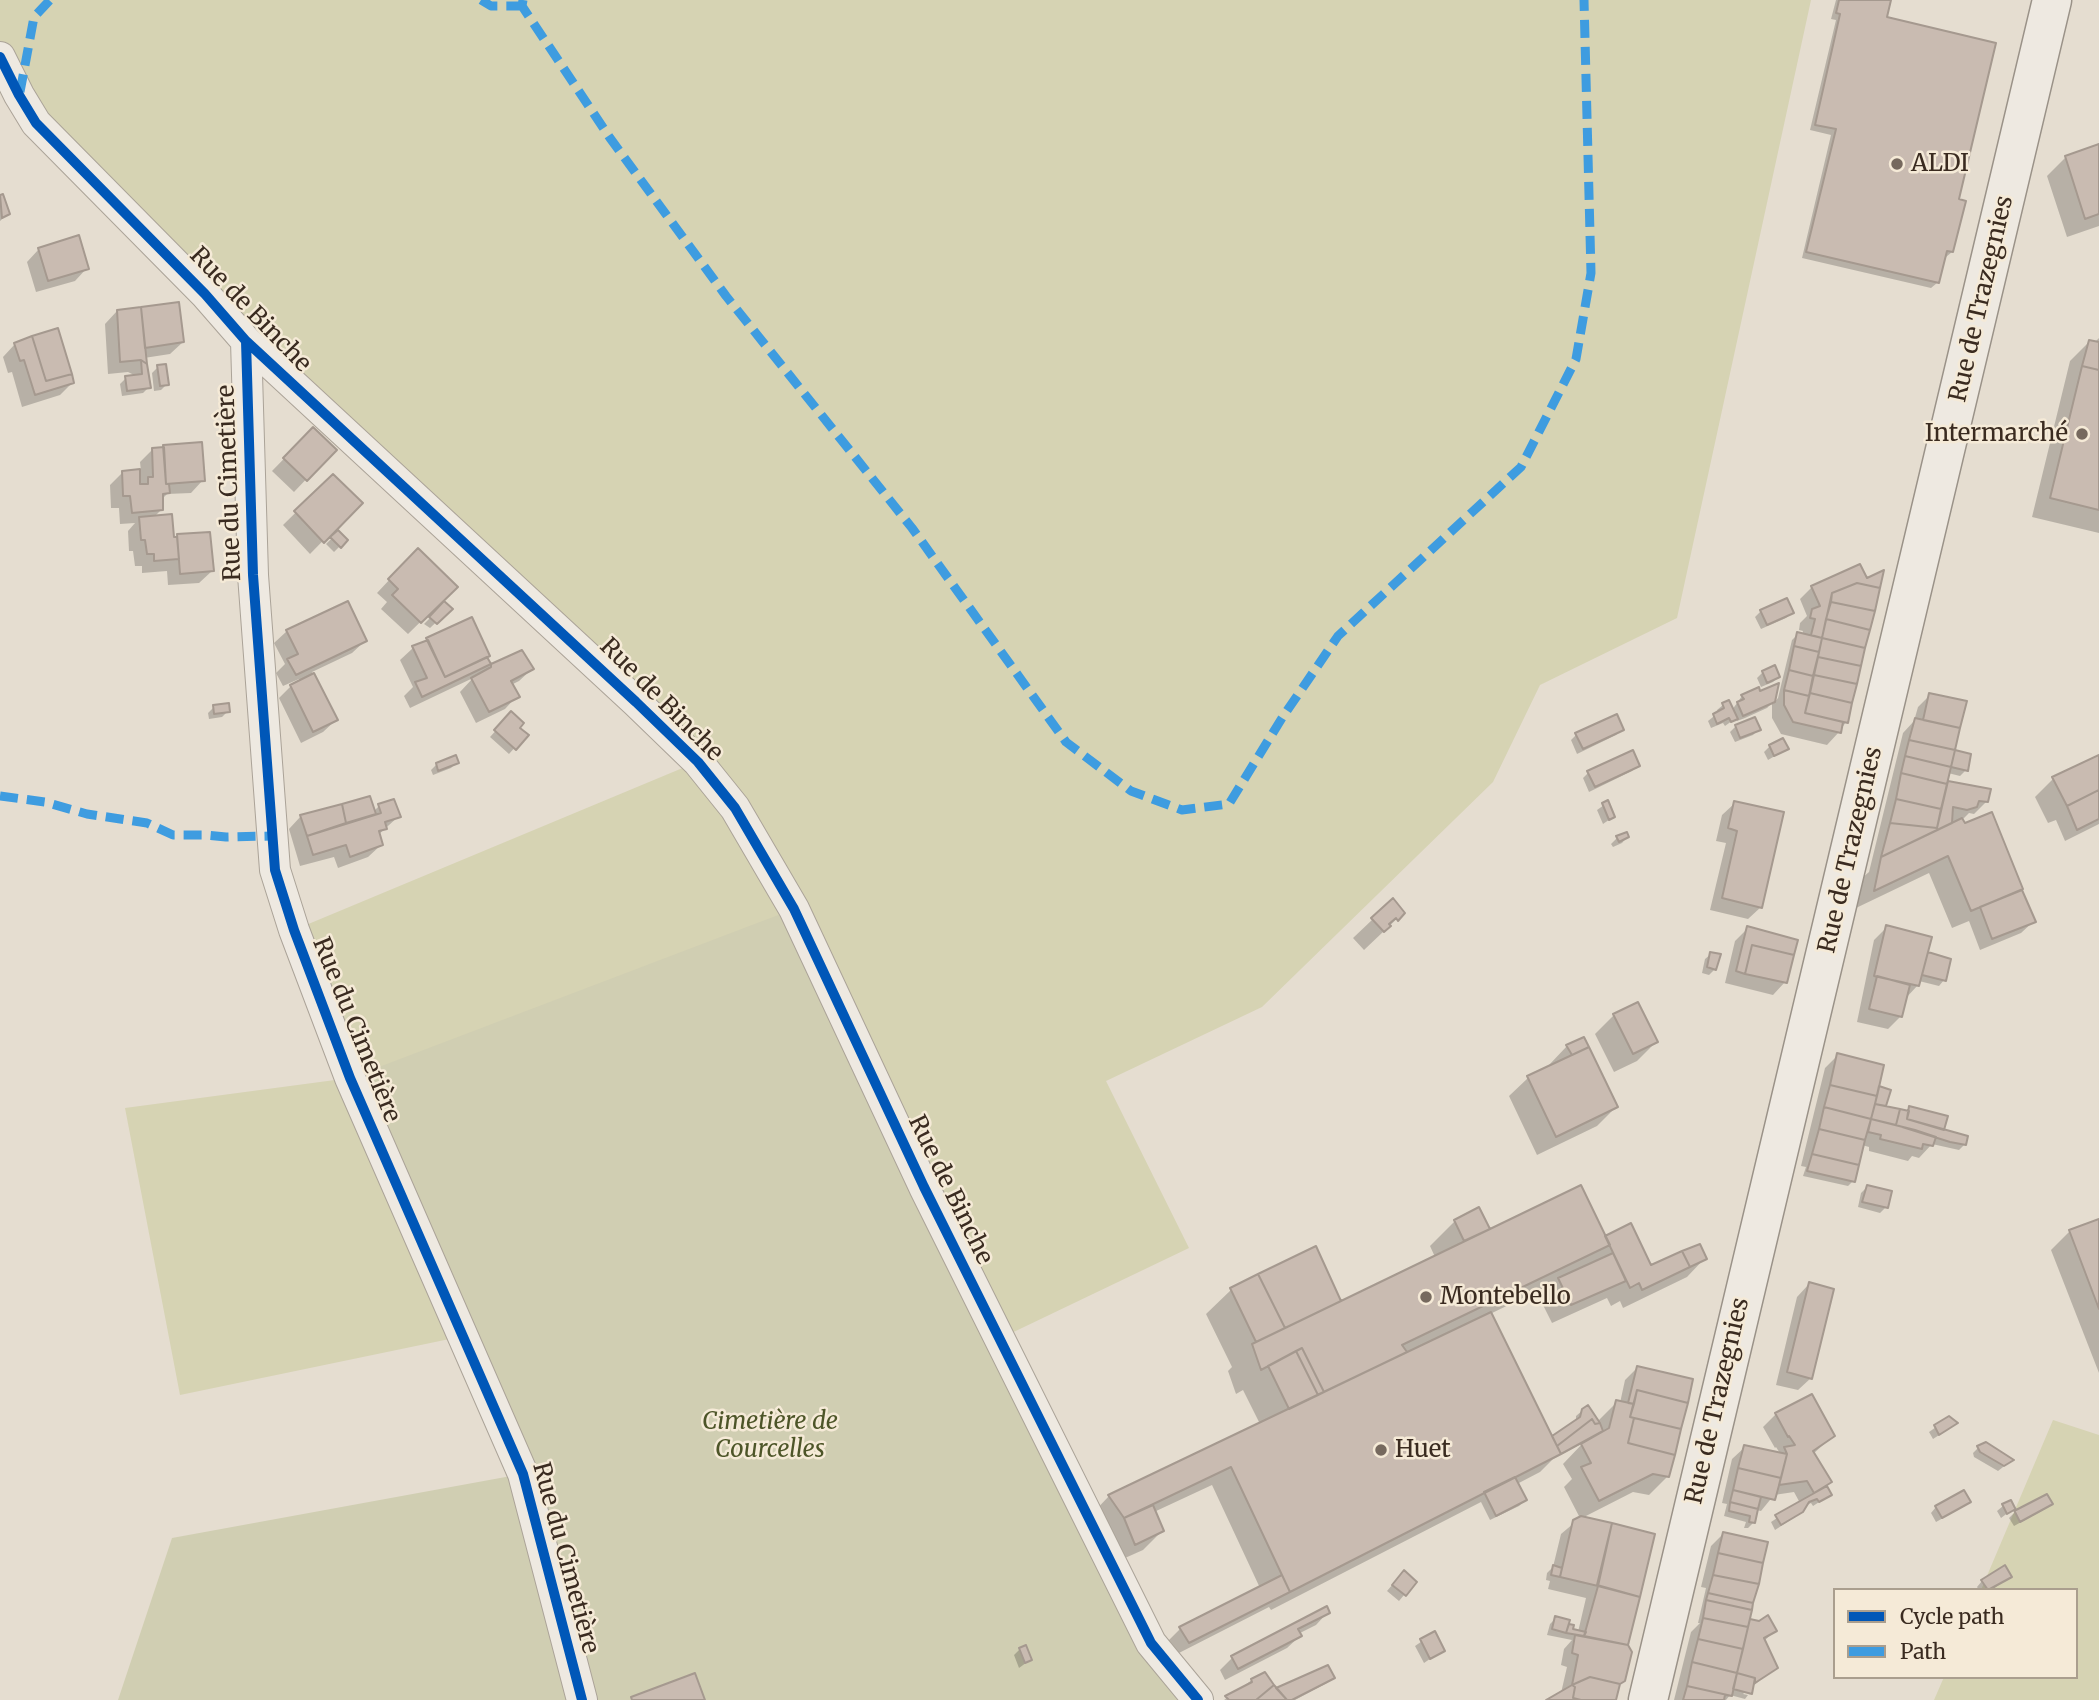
<!DOCTYPE html>
<html>
<head>
<meta charset="utf-8">
<style>
  body { margin:0 }
  #map { position:relative; width:2099px; height:1700px; overflow:hidden; background:#e5ddd0; font-family:Merriweather,serif }
  canvas { display:block }
  .legend { position:absolute; left:1833px; top:1588px; width:245px; height:91px; box-sizing:border-box; background:#f5ead7; border:2px solid #aa9e8e; margin:0; padding:9px 12px; list-style:none; font-size:21px; color:#3a2b20 }
  .legend li { display:flex; align-items:center; gap:14px; height:35px }
  .legend b { width:35px; border:2px solid #aa9e8e }
</style>
</head>
<body>
<div id="map">
<canvas width="2099" height="1700"></canvas>
<ul class="legend">
<li><b style="height:9px;background:#0057b8"></b>Cycle path</li>
<li><b style="height:9px;background:#3e9ce0"></b>Path</li>
</ul>
</div>
<script>
const c = document.querySelector('canvas').getContext('2d');
c.lineJoin = 'round';
function fillPath(path, color) { c.fillStyle = color; c.fill(path, 'evenodd'); }
function strokePath(path, color, width, dash) { c.strokeStyle = color; c.lineWidth = width; c.lineCap = dash ? 'butt' : 'round'; c.setLineDash(dash || []); c.stroke(path); }
function write(font, color, halo, rows, align = 'center') {
  c.font = font + ' Merriweather,serif'; c.lineWidth = 5; c.setLineDash([]); c.textBaseline = 'middle'; c.strokeStyle = halo; c.fillStyle = color; for (const [text, x, y, turn = 0] of rows) {
    c.save(); c.translate(x, y); c.rotate((+turn || 0) * Math.PI / 180); c.textAlign = isNaN(turn) ? turn : align; if (halo) c.strokeText(text, 0, 0); c.fillText(text, 0, 0); c.restore();
  }
}
fillPath(new Path2D(`
  M0,0H1811L1677,618L1540,685L1493,782L1262,1007L1106,1081L1189,1248L999,1339L464,1336L180,1395L125,1108L350,1078L294,930L697,762L246,341L19,95L0,57Z
  M2053,1420L2099,1435V1700H1934L1944,1677H2076V1590H1981Z`), '#d6d3b3');
fillPath(new Path2D(`
  M794,909L924,1187L1198,1700H118L172,1538L522,1474L350,1078Z`), '#d0ceb2');
fillPath(new Path2D(`
  M1836,0H1889L1885,19L1957,200L1952,252L1946,257H1943L1937,283L1931,288L1802,258L1831,135L1810,130L1836,20L1831,19Z
  M2099,146V226L2067,237L2047,176L2066,157Z
  M0,197L8,214L0,221Z
  M39,249L87,268L75,281L36,292L27,262Z
  M117,311L183,342L170,354L144,358L149,387L143,393L122,396L120,384L126,378L136,376L128,372L108,374L105,324Z
  M2099,338V533L2032,517L2070,361L2089,342L2094,343Z
  M15,344L72,383L60,395L22,407L12,372L8,373L3,357Z
  M158,367L167,384L161,390L154,391L152,373Z
  M313,429L334,450L294,492L272,471Z
  M153,449L203,480L191,493L167,494L161,500V510L154,517L172,539L177,536L212,571L199,583L168,585L167,571L142,573V566H135L133,551H129L128,531L135,523L120,524L119,508H111L110,485L122,473L141,471L140,462Z
  M333,476L360,503L310,554L283,525Z
  M338,532L346,540L334,552L326,544Z
  M406,562L456,587L408,634L381,609L387,602L377,593Z
  M1859,566L1846,722L1839,732L1827,745L1781,734L1772,718V703L1767,708L1745,718L1737,721L1736,718L1725,726L1723,723L1711,728L1708,721L1718,713L1717,710L1723,705L1732,710L1742,696L1759,694L1776,686L1773,704L1778,698L1792,640L1798,634L1802,635L1803,631L1799,630L1800,623L1807,616L1800,599L1812,587Z
  M444,604L450,609L430,628L424,624Z
  M1761,611L1792,612L1786,618L1761,629L1755,617Z
  M471,620L490,666L521,652L532,669L519,681L511,685L517,696L505,709L476,723L460,692L473,678L410,708L404,696L413,687L400,660L413,648Z
  M287,631L365,641L352,653L312,672L336,720L323,732L301,743L279,698L291,686L300,682L299,679L283,686L276,673L285,664L274,643Z
  M1763,672L1778,677L1773,682L1761,687L1757,678Z
  M1930,695L1953,752L1966,770L1960,776L1948,773L1945,783L1989,791L1987,801L1974,814L1969,813L1962,820L2020,890L2034,921L2021,933L1980,950L1969,921L1952,928L1929,873L1856,908L1862,878L1869,872L1903,733L1914,721L1918,707ZM1951,821L1958,822L1944,828Z
  M214,707L228,711L222,717L209,719L208,713Z
  M511,714L518,728L526,735L509,754L490,737Z
  M1736,726L1759,729L1753,735L1735,742L1730,732Z
  M1622,730L1616,735L1577,754L1571,740L1576,735Z
  M1770,746L1787,749L1768,760L1764,752Z
  M2099,756V824L2065,841L2056,820L2048,823L2035,797L2054,778Z
  M457,762L451,768L433,775L431,770L437,764Z
  M1638,765L1632,771L1589,792L1583,778L1588,773Z
  M1607,803L1613,817L1603,824L1597,810Z
  M1735,803L1761,907L1748,919L1710,910L1726,843L1716,841L1722,815Z
  M379,806L399,816L378,835L381,845L368,857L338,868L334,857L300,866L289,829L301,816L373,812Z
  M1626,834L1627,837L1622,843L1613,847L1611,844L1617,838Z
  M1392,901L1403,913L1364,950L1353,938Z
  M1887,927L1926,953L1944,980L1939,986L1919,981L1918,985L1905,999L1900,1017L1888,1029L1857,1022L1874,940Z
  M1748,928L1785,982L1773,995L1725,983L1735,941Z
  M1711,954L1715,969L1709,975L1702,973L1705,959Z
  M1614,1015L1656,1042L1637,1061L1614,1072L1595,1034Z
  M1567,1046L1616,1107L1597,1126L1537,1155L1509,1096L1528,1078L1550,1067L1549,1065Z
  M1838,1055L1875,1092L1889,1091L1884,1107L1905,1112L1909,1108L1965,1144L1959,1150L1932,1144L1919,1158L1912,1156L1908,1161L1869,1151V1147L1862,1145L1853,1181L1848,1186L1803,1176L1806,1167L1801,1166L1825,1068Z
  M1867,1187L1886,1207L1880,1213L1858,1207L1861,1193Z
  M1479,1210L1489,1231L1605,1238L1650,1268L1705,1258L1687,1277L1623,1308L1620,1301L1611,1306L1607,1298L1552,1323L1540,1299L1556,1282L1490,1314L1552,1439L1576,1422V1416L1583,1410L1596,1423L1617,1402L1620,1403L1625,1380L1637,1368L1691,1381L1668,1476L1649,1495L1633,1492L1582,1518L1653,1535L1613,1700H1549L1561,1693L1567,1667L1561,1665L1564,1649L1572,1640L1547,1635L1550,1624L1556,1618L1572,1626L1571,1630L1578,1632L1586,1598L1548,1589L1550,1581L1546,1580L1547,1573L1553,1567L1561,1534L1580,1518L1564,1487L1572,1479L1563,1464L1583,1443L1553,1459L1540,1472L1517,1484L1525,1500L1519,1506L1490,1520L1481,1502L1271,1610L1269,1607L1177,1654L1168,1641L1180,1629L1260,1588L1212,1485L1154,1512L1162,1531L1143,1550L1116,1562L1091,1515L1109,1496L1260,1424L1243,1390L1236,1394L1228,1371L1232,1367L1206,1314L1232,1289L1340,1304L1435,1257L1430,1246L1455,1221Z
  M2099,1221V1373L2051,1250L2070,1231Z
  M1809,1284L1811,1378L1798,1390L1776,1385L1797,1297Z
  M1811,1396L1833,1436L1813,1454L1830,1482L1825,1487L1830,1495L1813,1506L1811,1503L1805,1506L1795,1517L1775,1530L1771,1522L1800,1503L1794,1492L1774,1495L1761,1511L1756,1510L1754,1522L1748,1528H1744L1746,1522L1724,1516L1727,1504L1722,1503L1732,1459L1745,1447L1781,1455L1776,1447L1775,1448L1763,1427L1776,1414Z
  M1949,1418L1950,1428L1933,1439L1929,1432Z
  M1978,1448L2012,1460L1998,1471L1974,1457L1973,1453Z
  M2046,1496L2050,1504L2045,1509L2014,1526L2009,1518L2015,1512Z
  M1969,1501L1963,1507L1936,1522L1931,1513L1936,1507Z
  M2003,1506L2013,1509L2001,1518L1997,1511Z
  M1723,1534L1748,1620L1759,1623L1775,1631L1764,1641L1776,1667L1752,1687L1749,1695V1691H1746L1743,1694L1748,1695L1745,1699L1730,1695L1726,1700H1674L1691,1632L1700,1623H1698L1706,1588L1701,1587L1711,1546Z
  M2010,1576L1992,1590H1979L1977,1587L1982,1581Z
  M1398,1578L1415,1582L1399,1601L1387,1591Z
  M1328,1612L1316,1625L1298,1634L1300,1636L1287,1648L1225,1680L1220,1670L1232,1658Z
  M1434,1633L1443,1650L1424,1663L1415,1646Z
  M1020,1649L1030,1660L1019,1668L1014,1655Z
  M1333,1678L1327,1683L1295,1700H1224L1252,1680L1276,1691Z`), '#0003');
const building = new Path2D(`
  M1839,0H1891L1887,17L1996,43L1959,199L1966,201L1953,252L1947,251L1939,283L1806,252L1836,129L1815,125L1840,14L1836,13Z
  M2099,144V214L2085,219L2065,156Z
  M3,194L10,214L2,218L0,195Z
  M79,235L89,269L48,281L38,248Z
  M179,302L184,342L145,348L141,307Z
  M141,307L147,364L141,360L120,362L117,310Z
  M58,328L72,374L46,381L32,336Z
  M32,336L46,381L72,374L74,383L35,395L24,360L20,361L14,343Z
  M2089,340L2099,342V370L2082,366Z
  M141,360L147,364L151,388L127,391L125,376L142,374Z
  M166,364L169,385L160,386L157,365Z
  M2082,366L2099,370V510L2050,498Z
  M313,427L337,450L307,481L283,458Z
  M202,442L205,481L166,484L163,445Z
  M164,447L166,484H169L170,493L163,494V510L132,513L130,496H123L122,471L140,469V484H148V477H153L152,448Z
  M333,474L363,503L324,543L294,511Z
  M172,514L174,537H177L179,559L154,561V554H147L145,540H141L139,517Z
  M338,530L348,540L341,548L330,537Z
  M210,532L214,571L180,574L177,534Z
  M418,548L458,587L421,623L392,595L398,589L388,579Z
  M1860,564L1867,578L1884,570L1880,588L1857,583L1832,593L1822,638L1811,635L1815,619L1810,618L1812,609L1820,606L1811,586Z
  M1857,583L1880,588L1875,611L1831,602L1832,593Z
  M1787,598L1794,613L1767,625L1760,610Z
  M348,601L367,641L296,675L287,659L298,654L286,630Z
  M444,601L453,609L437,624L429,617Z
  M1831,602L1875,611L1870,630L1826,619Z
  M472,617L490,656L445,677L426,638Z
  M1826,619L1870,630L1865,648L1822,638Z
  M1797,632L1822,638L1819,652L1794,646Z
  M1822,638L1865,648L1861,666L1818,657Z
  M428,640L445,677L487,657L491,664L422,697L415,682L427,678L412,646Z
  M1794,646L1819,652L1813,676L1789,670Z
  M522,650L534,669L511,681L520,697L489,712L471,678L491,667V664Z
  M1818,657L1861,666L1857,684L1814,675Z
  M1775,665L1780,677L1767,683L1762,671Z
  M1789,670L1813,676L1809,696L1784,690Z
  M314,673L338,720L313,732L290,685Z
  M1814,675L1857,684L1852,703L1810,693Z
  M1779,683L1775,702L1743,716L1737,702L1744,699L1741,695L1759,687L1760,691Z
  M1784,690L1809,696L1805,713L1843,722L1841,733L1793,722L1784,705Z
  M1810,693L1852,703L1848,723L1805,713Z
  M1929,693L1967,701L1960,728L1923,720Z
  M1729,700L1738,719L1731,722L1729,718L1717,724L1713,714L1724,708L1722,703Z
  M229,703L230,712L214,714L213,705Z
  M511,711L524,723L520,728L529,735L516,750L494,730Z
  M1617,714L1624,730L1583,749L1575,733Z
  M1755,717L1761,730L1740,738L1735,725Z
  M1915,718L1960,728L1955,750L1909,740Z
  M1783,738L1789,749L1774,756L1769,745Z
  M1909,740L1955,750L1951,767L1905,756Z
  M1633,750L1640,766L1595,787L1587,771Z
  M1955,750L1971,754L1968,771L1951,767Z
  M456,755L459,763L438,771L436,763Z
  M2099,755V790L2067,806L2052,777Z
  M1905,756L1951,767L1947,784L1901,773Z
  M1901,773L1947,784L1941,809L1896,799Z
  M1948,781L1991,789L1988,802L1979,801L1977,807L1967,810L1953,807L1952,823L1881,857L1890,823L1937,828Z
  M2099,790V819L2077,830L2067,806Z
  M370,796L376,814L346,823L342,804Z
  M394,799L401,817L385,822L387,829L379,831L383,845L350,857L346,845L313,855L307,836L381,813L378,804Z
  M1896,799L1941,809L1937,828L1890,823Z
  M1608,800L1615,817L1609,820L1602,803Z
  M1734,801L1784,812L1762,908L1722,898L1737,831L1728,828Z
  M342,804L346,823L307,836L300,815Z
  M1992,812L2023,889L1971,911L1948,856L1874,891L1881,857L1962,818L1965,823Z
  M1627,832L1629,837L1619,842L1616,836Z
  M2022,890L2036,922L1992,939L1980,907Z
  M1393,898L1405,913L1398,921L1396,918L1389,924L1391,926L1384,932L1371,918Z
  M1886,925L1932,937L1919,986L1874,976Z
  M1747,926L1798,940L1794,955L1752,945L1745,974L1736,971Z
  M1752,945L1794,955L1787,983L1745,974Z
  M1710,952L1721,954L1716,970L1707,967Z
  M1928,952L1951,959L1946,981L1922,975Z
  M1877,976L1910,985L1902,1017L1869,1009Z
  M1638,1002L1658,1042L1633,1054L1613,1014Z
  M1584,1037L1589,1047L1572,1055L1566,1045Z
  M1589,1047L1618,1107L1556,1137L1527,1076Z
  M1837,1053L1884,1065L1877,1096L1830,1085Z
  M1830,1085L1877,1096L1871,1119L1824,1107Z
  M1879,1086L1891,1090L1886,1106L1875,1104Z
  M1875,1104L1900,1109L1896,1125L1871,1119Z
  M1909,1106L1948,1116L1944,1130L1907,1119Z
  M1824,1107L1871,1119L1865,1140L1819,1129Z
  M1900,1109L1909,1111L1907,1119L1968,1136L1966,1145L1950,1142L1896,1125Z
  M1871,1119L1915,1130L1936,1137L1933,1146L1923,1144L1922,1149L1880,1139L1881,1135L1868,1132Z
  M1819,1129L1865,1140L1859,1165L1812,1154Z
  M1812,1154L1859,1165L1855,1182L1807,1171Z
  M1581,1185L1610,1245L1402,1345L1407,1352L1324,1392L1302,1348L1261,1370L1252,1344Z
  M1867,1185L1892,1191L1888,1208L1862,1202Z
  M1479,1207L1490,1229L1464,1241L1454,1220Z
  M2099,1219V1309L2069,1230Z
  M1631,1223L1651,1265L1682,1251L1690,1267L1642,1290L1639,1283L1630,1288L1605,1236Z
  M1700,1244L1707,1259L1690,1267L1682,1251Z
  M1316,1246L1341,1301L1285,1328L1258,1274Z
  M1613,1253L1626,1281L1571,1305L1558,1278Z
  M1258,1274L1285,1328L1256,1342L1230,1288Z
  M1809,1282L1834,1289L1812,1379L1787,1372Z
  M1491,1312L1561,1454L1290,1592L1231,1467L1124,1518L1108,1495Z
  M1302,1348L1324,1392L1318,1395L1296,1351Z
  M1296,1351L1318,1395L1289,1409L1268,1366Z
  M1637,1366L1693,1379L1688,1403L1637,1390L1634,1404L1628,1403Z
  M1637,1390L1688,1403L1681,1429L1630,1417Z
  M1812,1394L1835,1436L1813,1451L1832,1482L1814,1493L1807,1481L1779,1485L1787,1454L1784,1447L1795,1445L1789,1436L1788,1437L1775,1413Z
  M1616,1400L1634,1404L1630,1417L1634,1418L1628,1443L1675,1455L1669,1477L1653,1474L1599,1501L1581,1467L1591,1463L1581,1444L1609,1428Z
  M1588,1405L1600,1423L1595,1424L1592,1419L1557,1446L1552,1436L1580,1417L1582,1409Z
  M1949,1416L1958,1423L1939,1435L1934,1425Z
  M1634,1418L1681,1429L1675,1455L1628,1443Z
  M1592,1419L1595,1424L1600,1423L1603,1431L1561,1454L1557,1446Z
  M1986,1442L2014,1460L2004,1466L1980,1452L1977,1446Z
  M1744,1445L1787,1454L1781,1478L1738,1468Z
  M1738,1468L1781,1478L1775,1500L1733,1490Z
  M1515,1477L1527,1500L1496,1516L1484,1492Z
  M1827,1486L1832,1495L1819,1502L1817,1499L1809,1502L1803,1512L1781,1525L1775,1515Z
  M1733,1490L1761,1497L1758,1509L1730,1502Z
  M1964,1490L1971,1502L1942,1518L1935,1506Z
  M2047,1494L2053,1504L2020,1522L2014,1510L2007,1514L2002,1504L2011,1500L2016,1510Z
  M1730,1502L1758,1509L1755,1523L1749,1522L1750,1516L1729,1511Z
  M1153,1505L1164,1531L1135,1545L1124,1518Z
  M1581,1516L1612,1523L1598,1586L1560,1577L1573,1520Z
  M1612,1523L1655,1534L1640,1597L1597,1585Z
  M1723,1532L1768,1542L1763,1563L1718,1553Z
  M1718,1553L1763,1563L1759,1584L1713,1575Z
  M1553,1565L1562,1568L1560,1577L1551,1575Z
  M2005,1565L2012,1577L1988,1590L1981,1580Z
  M1404,1570L1417,1582L1406,1596L1392,1585Z
  M1282,1575L1290,1592L1189,1643L1179,1627Z
  M1713,1575L1759,1584L1753,1603L1708,1593Z
  M1598,1586L1640,1597L1628,1645L1584,1636Z
  M1708,1593L1753,1603L1752,1610L1706,1600Z
  M1706,1600L1752,1610L1748,1627L1703,1618Z
  M1327,1606L1330,1613L1298,1629L1302,1636L1238,1669L1231,1656Z
  M1768,1615L1777,1631L1764,1638L1778,1668L1755,1683V1678L1737,1673L1750,1619L1759,1621Z
  M1555,1616L1570,1620L1566,1633L1552,1629Z
  M1703,1618L1748,1627L1743,1649L1698,1639Z
  M1569,1624L1574,1625L1573,1629L1586,1632L1584,1636L1566,1633Z
  M1435,1631L1445,1651L1430,1659L1420,1639Z
  M1575,1635L1628,1645L1632,1652L1625,1681L1620,1684L1590,1677L1572,1685L1578,1655L1572,1653Z
  M1698,1639L1743,1649L1737,1673L1692,1662Z
  M1026,1645L1032,1660L1025,1663L1019,1648Z
  M1692,1662L1737,1673L1732,1696L1687,1686Z
  M1328,1665L1335,1678L1292,1700H1287L1276,1688Z
  M1265,1672L1274,1685L1256,1700H1229L1225,1696L1252,1682L1251,1679Z
  M695,1673L705,1700H632L631,1697Z
  M1737,1673L1755,1678L1752,1694L1733,1689Z
  M1590,1677L1620,1684L1616,1700H1581L1573,1698L1575,1687L1572,1685Z
  M1274,1685L1287,1700H1256Z
  M1572,1685L1575,1687L1573,1698L1581,1700H1546Z
  M1687,1686L1732,1696L1725,1695L1724,1700H1683Z`);
fillPath(building, '#c9bbb1');
strokePath(building, '#a5998f', 2);
const minor = new Path2D(`
  M0,57L19,95L36,123L205,294L246,341L636,702L698,762L735,808L794,909L924,1187L1151,1643L1198,1700
  M246,341L253,575L275,870L294,930L350,1078L523,1474L582,1700`);
const secondary = new Path2D(`
  M1648,1700L2052,0`);
strokePath(minor, '#aba398', 32);
strokePath(secondary, '#9a9288', 41);
strokePath(minor, '#eee9e1', 30);
strokePath(secondary, '#eee9e1', 38);
strokePath(new Path2D(`
  M481,0L491,6H522
  M523,0L522,6L610,138L726,296L912,528L1066,742L1131,791L1182,810L1229,804L1282,718L1338,636L1521,467L1576,359L1591,273L1584,0
  M20,92L34,17L50,0
  M0,796L45,802L87,814L147,823L173,835H204L226,837L273,836`), '#3e9ce0', 9, [18, 9]);
strokePath(new Path2D(`
  M0,57L19,95L36,123L205,294L246,341L636,702L698,762L735,808L794,909L924,1187L1151,1643L1198,1700
  M246,341L253,575L275,870L294,930L350,1078L523,1474L582,1700`), '#0057b8', 10);
for (const [x, y, r, color] of [
  [1897,164,7,"#76695e"],
  [2082,434,7,"#76695e"],
  [1426,1297,7,"#76695e"],
  [1381,1450,7,"#76695e"]
]) { const dot = new Path2D(); dot.arc(x, y, r, 0, 2 * Math.PI); c.fillStyle = color; c.fill(dot); strokePath(dot, '#f5ead7', 2.5); }
write('24px', '#3a2b20', '#f5ead7', [
  ["ALDI",1911,164],
  ["Intermarché",2068,434,"right"],
  ["Montebello",1440,1297],
  ["Huet",1395,1450]
], 'left');
write('24px', '#3a2b20', '#f5ead7', [
  ["Rue de Trazegnies",1982,299,-77],
  ["Rue de Binche",250,310,46],
  ["Rue du Cimetière",230,483,-92],
  ["Rue de Binche",661,700,45],
  ["Rue de Trazegnies",1851,850,-77],
  ["Rue du Cimetière",356,1030,68],
  ["Rue de Binche",950,1190,64],
  ["Rue de Trazegnies",1718,1401,-77],
  ["Rue du Cimetière",565,1558,75]
]);
write('italic 24px', '#4d5528', '#f5ead7', [
  ["Cimetière de",770,1422],
  ["Courcelles",770,1450]
]);
</script>
</body>
</html>
